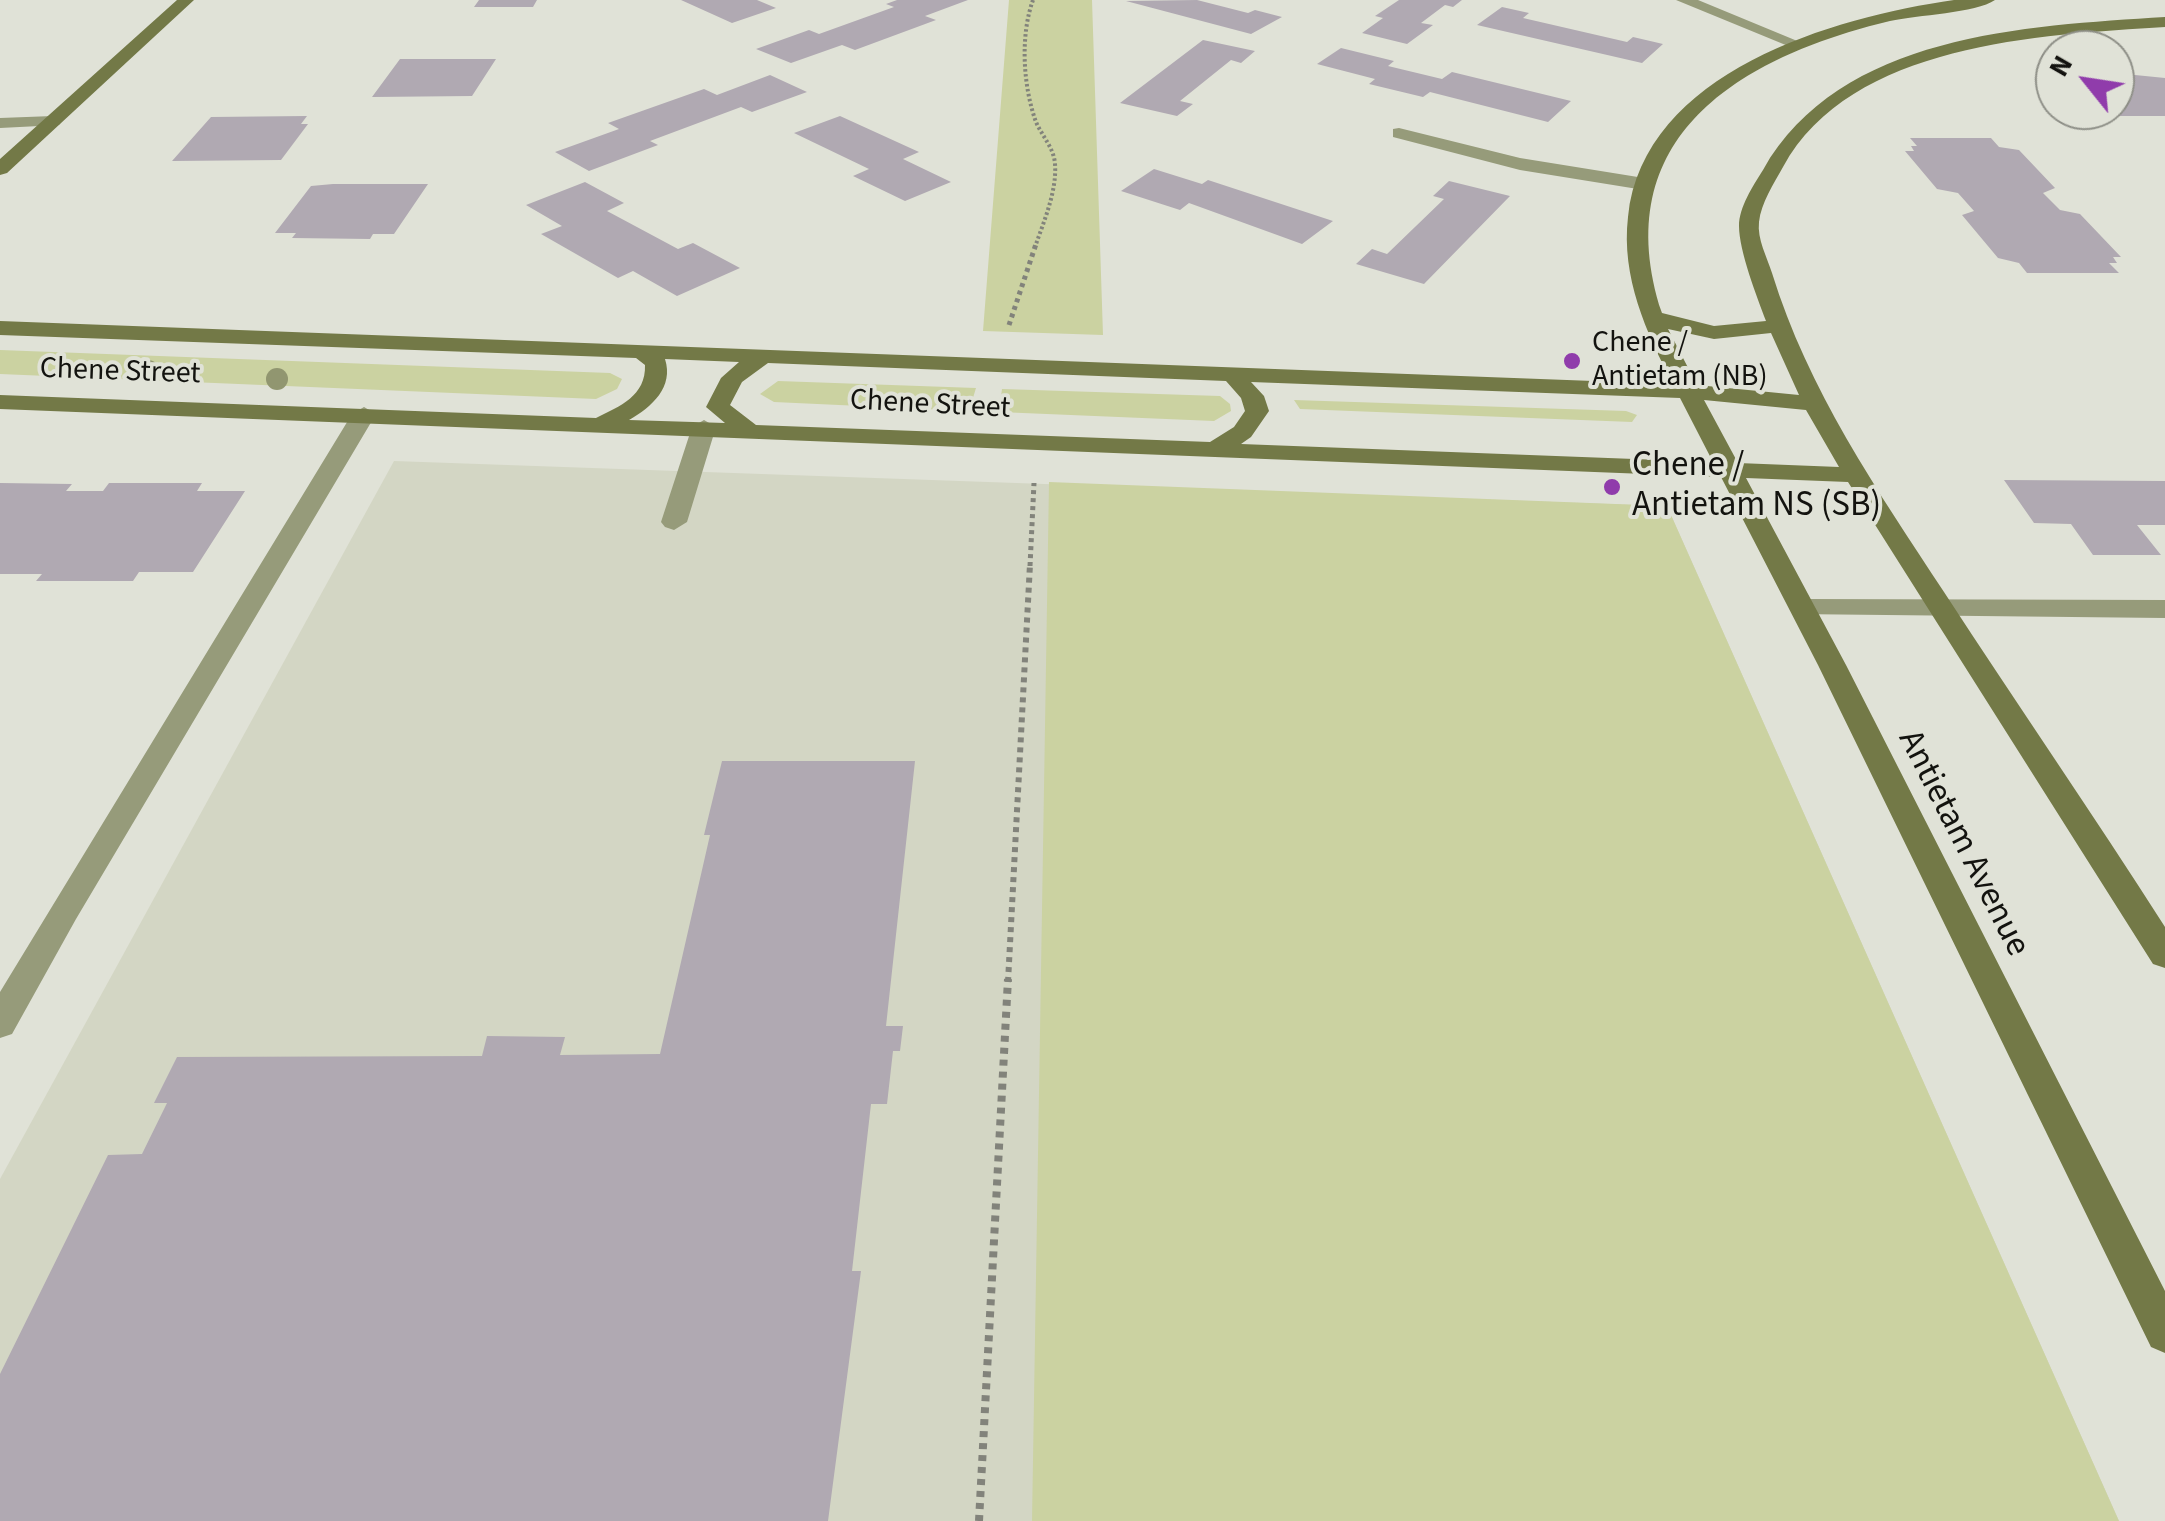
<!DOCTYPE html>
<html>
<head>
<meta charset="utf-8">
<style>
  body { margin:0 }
  #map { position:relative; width:2165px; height:1521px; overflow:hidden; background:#e0e2d7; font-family:"Source Sans 3",sans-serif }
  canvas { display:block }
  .north { position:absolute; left:2035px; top:30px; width:100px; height:100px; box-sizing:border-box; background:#e0e2d7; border:2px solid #8e8f87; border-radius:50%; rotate:300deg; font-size:28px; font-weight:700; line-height:40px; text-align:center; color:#13130f }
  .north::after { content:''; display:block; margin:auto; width:35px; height:45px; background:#903cab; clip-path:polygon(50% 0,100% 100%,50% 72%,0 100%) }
</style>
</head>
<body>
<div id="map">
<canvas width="2165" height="1521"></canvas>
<div class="north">N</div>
</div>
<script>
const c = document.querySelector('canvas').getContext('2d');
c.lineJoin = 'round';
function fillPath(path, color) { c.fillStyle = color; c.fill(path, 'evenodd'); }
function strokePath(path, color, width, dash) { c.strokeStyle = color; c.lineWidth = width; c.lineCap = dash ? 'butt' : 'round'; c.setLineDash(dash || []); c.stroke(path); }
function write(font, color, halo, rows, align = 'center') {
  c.font = font + ' "Source Sans 3",sans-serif'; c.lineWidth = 8; c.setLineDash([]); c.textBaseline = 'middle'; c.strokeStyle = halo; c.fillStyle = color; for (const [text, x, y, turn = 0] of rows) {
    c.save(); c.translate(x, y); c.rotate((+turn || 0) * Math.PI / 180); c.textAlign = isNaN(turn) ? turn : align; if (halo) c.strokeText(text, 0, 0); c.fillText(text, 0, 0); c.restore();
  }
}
fillPath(new Path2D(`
  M394,461L1667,506L2119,1521H0V1179Z`), '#d3d6c4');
fillPath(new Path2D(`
  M1009,0H1092L1103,335L983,331Z
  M0,350L610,373L622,379L617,389L596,399L0,374Z
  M778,381L976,388L969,411L774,402L760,394Z
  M1002,389L1220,396L1230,404L1231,411L1214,421L999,412Z
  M1294,400L1626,411L1637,415L1632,422L1300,409Z
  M1049,482L1667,506L2119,1521H1032Z`), '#cbd2a1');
fillPath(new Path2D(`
  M479,0H537L533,7H474Z
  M681,0H757L776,8L732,23Z
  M897,0H968L925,16L936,20L855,50L842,45L791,63L756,49L809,30L819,34L894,7L886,4Z
  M1197,0L1248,13L1255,10L1282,17L1251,34L1126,1Z
  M1399,0H1462L1453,7L1445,5L1421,23L1433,25L1407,44L1362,33L1383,18L1375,16Z
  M1502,7L1529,13L1523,18L1627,42L1633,37L1663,44L1642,63L1477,25Z
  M1203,40L1255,51L1241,63L1231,60L1180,101L1193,104L1177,116L1120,103Z
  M1341,48L1394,61L1388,66L1442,79L1452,72L1571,101L1548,122L1430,92L1423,97L1369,84L1375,79L1317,64Z
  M400,59H496L472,96L372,97Z
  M2115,73L2165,78V116H2116L2109,110H2115Z
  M770,75L807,92L752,112L741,107L650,141L658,145L589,171L555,152L619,129L608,123L704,89L717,95Z
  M307,116L301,124H308L281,160L172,161L211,117Z
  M840,116L919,152L903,159L951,182L905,201L853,176L869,169L794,133Z
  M1910,138H1991L1999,147L2019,150L2055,188L2043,193L2060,210L2080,214L2121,257H2113L2117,263H2109L2119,273H2027L2019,263L1998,258L1962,215L1974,211L1958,193L1937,189L1905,151H1914L1911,146H1917Z
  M1154,169L1202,184L1208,180L1333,221L1302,244L1189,203L1180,210L1121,191Z
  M1449,181L1510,196L1424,284L1356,264L1372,249L1387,254L1444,199L1433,196Z
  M585,182L624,203L607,211L678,249L693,243L740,268L677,296L633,271L618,278L541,234L562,226L526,205Z
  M333,184H428L394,234H373L370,239L292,238L296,233H275L311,186Z
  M2004,480L2165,481V525H2137L2161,555H2093L2071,524L2034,523Z
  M0,483L72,484L66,491H103L109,483H202L197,491H245L193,572H139L133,581H36L42,574H0Z
  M722,761H915L886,1026H903L900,1051H893L887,1104H871L852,1271H861L828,1521H0V1374L108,1155L142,1154L167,1103H154L177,1057L482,1056L487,1036L565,1037L560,1055L660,1054L710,835H704Z`), '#b0a9b2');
strokePath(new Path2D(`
  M1033,0C1020,36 1023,86 1036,122C1042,136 1054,148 1055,164C1057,191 1044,221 1035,247`), '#82837b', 4, [2.5, 2.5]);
strokePath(new Path2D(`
  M1009,325L1036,244
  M1030,566L1034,483`), '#82837b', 5, [4, 4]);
strokePath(new Path2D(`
  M1008,982L1030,564`), '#82837b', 6, [5, 5]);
strokePath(new Path2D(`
  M979,1521L1008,979`), '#82837b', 8, [6, 6]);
fillPath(new Path2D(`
  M1676,0H1698L1807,45L1793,48Z
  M53,116L62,121L59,125L0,128V118Z
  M1399,128L1520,158L1644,178L1654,184L1644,190L1520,170L1393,137V129Z
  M364,407L376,414L76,919L12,1034L0,1038V992L352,414Z
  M704,420L716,427L687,522L674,530L665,527L661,522L692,427Z`), '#969b7a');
fillPath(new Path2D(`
  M1803,599L2165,600V618L1793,614L1789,608L1793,602Z`), '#969b7a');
fillPath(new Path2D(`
  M177,0H194L7,173L0,175V159Z
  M1954,0H1995C1976,13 1917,15 1890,21C1740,57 1605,137 1662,313L1714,326L1766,321C1757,297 1739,251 1739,226C1739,207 1753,186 1763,170C1840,34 2025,26 2165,17V27C2040,35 1851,43 1783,167C1774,183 1761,203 1759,222C1757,239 1767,257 1772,273C1808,390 1877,490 1944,592C2017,704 2093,814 2165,927V968L2153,964L1848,482L1746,478L1846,665L2165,1291V1353L2151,1347L1818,665L1721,477L0,409V395L596,418C620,406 646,396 645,365L636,358L0,335V321L1673,384C1646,332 1621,277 1628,217C1643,72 1834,17 1954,0ZM1668,329L1714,339L1771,333L1799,395L1697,385ZM665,359L739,362L721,378L706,407L725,423L629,420C652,407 674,387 665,359ZM768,363L1226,381L1241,398L1245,411L1234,427L1210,442L756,425L730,405L742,382ZM1251,382L1680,398L1713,462L1241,444L1251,437L1269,411L1264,396ZM1704,400L1806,410L1839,467L1738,463Z`), '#737947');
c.fillStyle = '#919670';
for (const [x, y] of [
  [148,371],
  [277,379]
]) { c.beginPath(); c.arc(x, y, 11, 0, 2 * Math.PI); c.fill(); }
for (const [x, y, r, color] of [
  [1572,361,10,"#903cab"],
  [1612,487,10,"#903cab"]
]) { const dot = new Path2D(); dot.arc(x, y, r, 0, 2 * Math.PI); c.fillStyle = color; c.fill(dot); strokePath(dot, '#e0e2d7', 4); }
write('30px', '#13130f', '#e0e2d7', [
  ["Chene /",1592,344],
  ["Antietam (NB)",1592,378]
], 'left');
write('30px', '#13130f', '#e0e2d7', [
  ["Chene Street",120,373,2],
  ["Chene Street",930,406,3]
]);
write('35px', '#13130f', '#e0e2d7', [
  ["Chene /",1632,467],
  ["Antietam NS (SB)",1632,507]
], 'left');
write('35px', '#13130f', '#e0e2d7', [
  ["Antietam Avenue",1962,844,63]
]);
</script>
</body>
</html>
